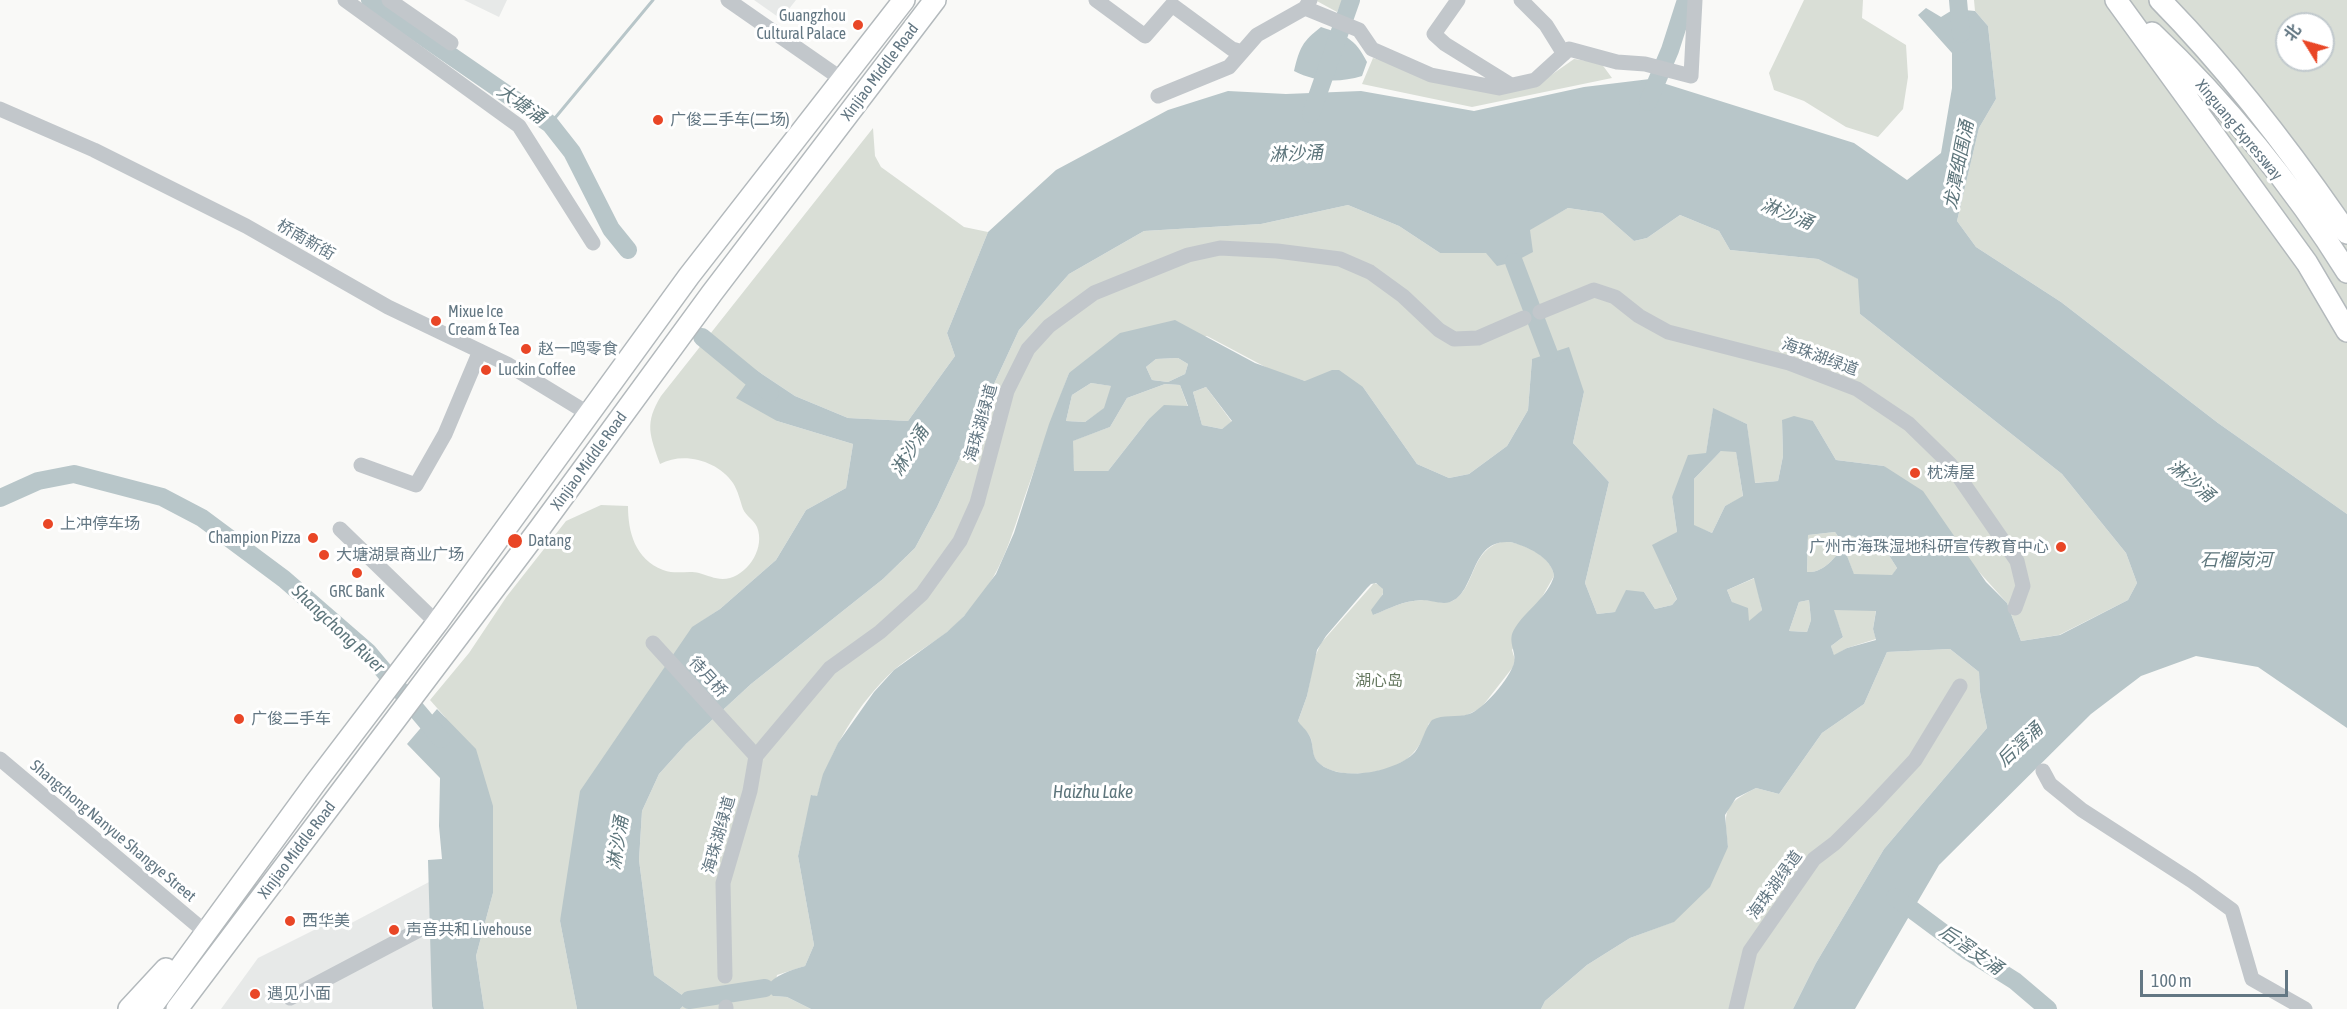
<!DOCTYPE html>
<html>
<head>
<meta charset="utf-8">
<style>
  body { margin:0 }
  #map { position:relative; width:2347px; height:1009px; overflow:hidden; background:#f9f9f7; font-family:"Asap Condensed","Noto Sans SC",sans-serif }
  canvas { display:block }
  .north { position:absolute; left:2275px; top:12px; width:60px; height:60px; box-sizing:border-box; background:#fff; border:2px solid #c1c9cd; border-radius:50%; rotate:307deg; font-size:16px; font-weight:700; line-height:24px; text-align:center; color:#637783 }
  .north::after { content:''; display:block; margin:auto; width:21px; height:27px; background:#e94626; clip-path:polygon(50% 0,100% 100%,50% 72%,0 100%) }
  .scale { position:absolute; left:2140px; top:970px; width:148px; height:27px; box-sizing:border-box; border:3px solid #637783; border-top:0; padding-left:8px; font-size:18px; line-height:21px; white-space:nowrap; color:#637783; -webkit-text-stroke:4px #fff; paint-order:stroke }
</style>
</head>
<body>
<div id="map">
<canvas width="2347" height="1009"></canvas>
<div class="north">北</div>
<div class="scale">100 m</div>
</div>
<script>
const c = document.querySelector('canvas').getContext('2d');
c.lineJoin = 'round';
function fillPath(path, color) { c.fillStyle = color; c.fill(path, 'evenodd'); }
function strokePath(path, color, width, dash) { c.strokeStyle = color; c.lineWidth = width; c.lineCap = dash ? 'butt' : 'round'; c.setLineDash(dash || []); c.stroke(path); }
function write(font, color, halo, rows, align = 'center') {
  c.font = font + ' "Asap Condensed","Noto Sans SC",sans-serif'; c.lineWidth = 6; c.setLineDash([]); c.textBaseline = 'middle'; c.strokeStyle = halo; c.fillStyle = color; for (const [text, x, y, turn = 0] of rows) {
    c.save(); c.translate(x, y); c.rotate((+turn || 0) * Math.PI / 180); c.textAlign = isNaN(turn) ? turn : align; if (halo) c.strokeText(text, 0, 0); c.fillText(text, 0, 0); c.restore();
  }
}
fillPath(new Path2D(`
  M464,0H507L499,17Z
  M754,0H796L781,19Z
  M429,882L433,1009H221L258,958L334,920L340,929Z`), '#e7e9e8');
fillPath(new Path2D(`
  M1315,0H1343L1337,12Z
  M1804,0H1863L1862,18L1906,45L1908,77L1903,109L1878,137L1846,127L1804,101L1774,90L1769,73Z
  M1974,0H2347V514L2218,423L2061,302L1976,247L1957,221L1979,128L1996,99L1988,26L1975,11ZM2287,24H2323V60H2287Z
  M1373,58L1502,92L1544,80L1574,59L1601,63L1612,78L1472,107L1362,84Z
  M873,128L875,156L881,167L964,227L988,232L947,333L955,356L908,421L848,418L795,396L756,370L777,421L853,444L846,488L806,510L776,560L720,609L692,628L560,921L577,1009H484L476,956L493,893L492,867L445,717L430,700L469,653L507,596L566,521L601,505L628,506C628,532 635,559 663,570C677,575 688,570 699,573C710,576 718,581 730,578C750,572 765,547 757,527C754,520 746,516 743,509C740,500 738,491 733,483C718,461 684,451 660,464C650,435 644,424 661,396Z
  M1348,205L1399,226L1440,253H1486L1568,208L1602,213L1634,241L1647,238L1680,215L1719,231L1730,250L1818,259L1859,279L1860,314L2062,474L2126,553L2137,583L2128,600L2059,635L2021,641L2007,603L1884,466L1836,460L1813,421L1782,420L1783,456L1778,481L1754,483L1747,424L1713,409L1706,454L1672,497L1677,532L1670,585L1677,599L1672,605L1655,609L1644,592L1615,612L1597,614L1585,583L1609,482L1573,443L1584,392L1532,359L1528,410L1507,446L1469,474L1449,478L1417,464L1363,387L1305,381L1271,370L1207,336L1069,373C1054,413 1040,453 1026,493C1014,528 1005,563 983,593C972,607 960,622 946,633C929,646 910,656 894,670C858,703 830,750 817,797L812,795L798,856L814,945L805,966L777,975L773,996L787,997L811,1009H680L689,1000L654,975L639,860L642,811L659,774L686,744L751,684L883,579L915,548L937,507L1019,330L1069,274L1144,231L1261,224Z
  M1178,358L1188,364L1185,374L1168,382L1152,380L1146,367L1156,359Z
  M1091,383L1112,386L1105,408L1085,422L1066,421L1072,395Z
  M1165,384L1180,385L1188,407L1148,420L1108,471H1074L1072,441L1110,427L1127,398Z
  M1206,387L1232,422L1222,429L1202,425L1193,392Z
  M1721,451H1736L1743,497L1725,506L1712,533L1694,526V479Z
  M1835,532L1844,545C1835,558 1824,573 1807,572L1808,535Z
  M1849,535L1885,549L1897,568L1892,576L1854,575L1846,553Z
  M1504,541C1522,543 1552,555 1554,576L1512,650L1515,660L1513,667L1481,708L1467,715L1429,723C1425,736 1419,749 1408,758C1389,774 1335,782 1317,761C1312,755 1313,747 1311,739C1308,731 1301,728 1298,721L1307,696L1314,659L1321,643L1374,583L1382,586L1384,591L1373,615C1390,608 1403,601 1422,600C1433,599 1444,606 1454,600C1477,585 1469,550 1504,541Z
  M1755,578L1762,610L1749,622L1732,602L1727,590Z
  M1809,600L1811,620L1807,632L1789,631L1799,602Z
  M1833,609L1876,610L1873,629L1876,639L1847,648L1834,656L1831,646L1843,637Z
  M1950,649L1979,672L1980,692L1987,728L1884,849L1816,963L1793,1009H1541L1545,1001L1587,965L1630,938L1673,922L1728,847C1724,811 1722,805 1756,788L1779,794L1822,733L1864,704L1887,652Z`), '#d9ded6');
fillPath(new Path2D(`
  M1926,8L1941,17L1954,9L1975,11L1988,26L1996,99L1979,128L1957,221L1976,247L2061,302L2218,423L2347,514V728L2258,667L2196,656L2141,676L2091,714L1939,865L1855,1009H1793L1816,963L1884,849L1987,728L1980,692L1979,672L1950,649L1887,652L1864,704L1822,733L1779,794L1756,788L1736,798L1725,815L1728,847L1710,887L1674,922L1630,938L1587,965L1545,1001L1541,1009H811L787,997L773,996L765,988C776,974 789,971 805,966L814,945L798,856L811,795L817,796L823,774L838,743L874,692L894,670L947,632L964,616L996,574L1014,533L1049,424L1069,373L1120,333L1175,320L1255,363L1305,381L1332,370H1339L1363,387L1417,464L1449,478L1469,474L1507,446L1528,410L1532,359L1569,347L1584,392L1573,443L1609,482L1585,583L1597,614L1615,612L1626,590L1644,592L1655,609L1672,605L1677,599L1652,545L1677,532L1672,497L1688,455L1706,453L1713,408L1747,424L1755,483L1778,481L1783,456L1782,420L1794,416L1813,421L1836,460L1884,466L1923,491L1986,582L2007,603L2021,641L2060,635L2128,600L2137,583L2126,553L2062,474L1860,314L1858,279L1818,259L1730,250L1719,231L1680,215L1647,238L1634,241L1602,213L1568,208L1530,230L1533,252L1514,262L1497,266L1486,253H1440L1399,226L1348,205L1261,224L1144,231L1069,274L1019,330L937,507L915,548L883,579L751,684L686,744L659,774L642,811L639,860L654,975L689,1000L680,1009H577L560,921L580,791L692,627L720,609L776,560L806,510L846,488L853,444L777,421L736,398L756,370L795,396L848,418L908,421L955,356L947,333L988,232L1056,170L1168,110L1228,91L1286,94L1361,91L1474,111L1584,87L1650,79L1854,143L1907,180L1941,153L1952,88V53L1918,15ZM1178,358L1188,364L1185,374L1168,382L1152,380L1146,367L1156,359ZM1091,383L1111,386L1104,408L1085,422L1066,421L1072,395ZM1165,384L1180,385L1188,406L1164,405L1148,420L1108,471H1074L1073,441L1110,427L1127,398ZM1206,387L1232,421L1222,429L1202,425L1193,392ZM1721,451L1736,452L1743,496L1725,506L1712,533L1694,525V479ZM1835,532L1844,545C1835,558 1824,573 1807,572L1808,535ZM1849,535L1885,549L1897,568L1892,575L1854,574L1846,553ZM1510,542C1526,546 1552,557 1554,576C1548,597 1526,610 1515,628C1506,641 1517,651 1514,663C1510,678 1483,710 1469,714C1457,718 1443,714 1432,720C1424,729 1423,742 1415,752C1397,772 1337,784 1317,761C1311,753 1314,743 1309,735C1306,729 1301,726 1298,721L1307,696L1317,650L1326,636L1367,588L1371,584L1376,583L1383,589V594L1371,610L1373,615C1391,608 1402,601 1422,600C1431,600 1442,605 1450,602C1477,592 1469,539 1510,542ZM1754,578L1762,610L1749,621L1748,608L1732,602L1727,590ZM1809,600L1811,620L1807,632L1789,631L1799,602ZM1834,610L1876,611L1873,629L1876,640L1847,648L1834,655L1831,646L1843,637Z
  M1321,27C1345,35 1355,38 1367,62L1362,76C1339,83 1315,82 1294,71C1300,47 1302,42 1321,27Z
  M437,709L476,749L493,806V893L476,956L484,1009H433L432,1006L428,860L442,859L439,826L440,778L407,744Z`), '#b8c6c9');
strokePath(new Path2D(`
  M550,124L653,0`), '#b8c6c9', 3);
strokePath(new Path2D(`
  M370,0L550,124L572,152L611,229L628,250
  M1958,0L1961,34
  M1648,102L1670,50L1686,0
  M1311,114L1351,0
  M1514,262L1549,354
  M702,337L770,393
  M0,498L38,481L74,474L162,497L202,518L284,579L368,652L441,739
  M1895,897L1969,952L2015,981L2048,1009
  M689,1000L765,988`), '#b8c6c9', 18);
const highway = new Path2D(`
  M2116,0L2307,263L2347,331
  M2160,0C2230,71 2290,150 2347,233
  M2152,33C2224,101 2295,188 2347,272
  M129,1009L166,969
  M150,1009L316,782L437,623L689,276L904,0
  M177,1009L540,528L712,293L935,0`);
strokePath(highway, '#b3b9bc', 24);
strokePath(new Path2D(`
  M345,0L519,126L593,243
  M389,0L451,43
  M728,0L843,80
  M1096,0L1145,36L1172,5L1232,49L1242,52
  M1458,0L1434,34L1445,44L1511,85
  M1521,0L1546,25L1564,54
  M1305,8L1359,30L1372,49L1431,75L1499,88L1535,80L1569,49L1617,62L1645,64L1691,76L1695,0
  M1158,96L1229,67L1257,35L1305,8L1310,0
  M0,109L94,150L246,226L388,307L507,364L589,414
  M1540,312L1594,290L1615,297L1639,316L1668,332L1789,363L1857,389L1909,424L1950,464L2017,561L2023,586L2015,608
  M361,465L416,485L445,434L480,351
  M340,529L437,623
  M653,643L756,756
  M0,759L203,930
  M2043,771L2050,784L2082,810L2192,881L2232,910L2252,979L2305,1009
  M725,976L723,883L750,791L756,756L830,668L880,632L922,594L960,541L977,503L1007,391L1028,349L1049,326L1094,293L1188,255L1220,248L1277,251L1340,259L1370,272L1403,296L1439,330L1454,339L1478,338L1524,318
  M290,998L417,931
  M726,1007V1009
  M1736,1009L1750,951L1814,859L1835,843L1870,808L1915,760L1960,686`), '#c2c7cb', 15);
strokePath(highway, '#fff', 21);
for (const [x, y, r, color] of [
  [858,25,6,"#e94626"],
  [658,120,6,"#e94626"],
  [436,321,6,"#e94626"],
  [526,349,6,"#e94626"],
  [486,370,6,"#e94626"],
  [1915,473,6,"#e94626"],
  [48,524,6,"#e94626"],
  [313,538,6,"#e94626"],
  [515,541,8,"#e94626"],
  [2061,547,6,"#e94626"],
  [324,555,6,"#e94626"],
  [357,573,6,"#e94626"],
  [239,719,6,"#e94626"],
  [290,921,6,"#e94626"],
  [394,930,6,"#e94626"],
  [255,994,6,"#e94626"]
]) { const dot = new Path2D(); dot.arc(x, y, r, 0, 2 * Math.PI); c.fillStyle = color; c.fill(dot); strokePath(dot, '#fff', 2); }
write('16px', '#637783', '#fff', [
  ["Guangzhou",846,16,"right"],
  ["Cultural Palace",846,34,"right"],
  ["广俊二手车(二场)",670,120],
  ["Mixue Ice",448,312],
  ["Cream & Tea",448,330],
  ["赵一鸣零食",538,349],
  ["Luckin Coffee",498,370],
  ["枕涛屋",1927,473],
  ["上冲停车场",60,524],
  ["Champion Pizza",301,538,"right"],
  ["Datang",528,541],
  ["广州市海珠湿地科研宣传教育中心",2049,547,"right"],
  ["大塘湖景商业广场",336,555],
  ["GRC Bank",357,592,"center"],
  ["广俊二手车",251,719],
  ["西华美",302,921],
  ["声音共和 Livehouse",406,930],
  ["遇见小面",267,994]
], 'left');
write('16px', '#637783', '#fff', [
  ["Xinjiao Middle Road",880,72,-53],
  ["Xinguang Expressway",2239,130,50],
  ["桥南新街",306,240,30],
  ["海珠湖绿道",1820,357,20],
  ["海珠湖绿道",981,423,-74],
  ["Xinjiao Middle Road",589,461,-54],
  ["待月桥",708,677,48],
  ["Shangchong Nanyue Shangye Street",113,831,40],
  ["海珠湖绿道",719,835,-74],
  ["Xinjiao Middle Road",297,850,-53],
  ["海珠湖绿道",1775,885,-54]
]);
write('16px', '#687a62', '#fff', [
  ["湖心岛",1379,681]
]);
write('italic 18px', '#5e767c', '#fff', [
  ["大塘涌",521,104,35],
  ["淋沙涌",1296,154,-3],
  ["龙潭细围涌",1959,165,-79],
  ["淋沙涌",1787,214,22],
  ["淋沙涌",910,451,-58],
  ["淋沙涌",2191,481,40],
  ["石榴岗河",2236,560],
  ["Shangchong River",338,629,43],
  ["后滘涌",2020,745,-43],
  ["Haizhu Lake",1093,792],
  ["淋沙涌",618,843,-81],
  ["后滘支涌",1971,950,35]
]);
</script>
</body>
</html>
